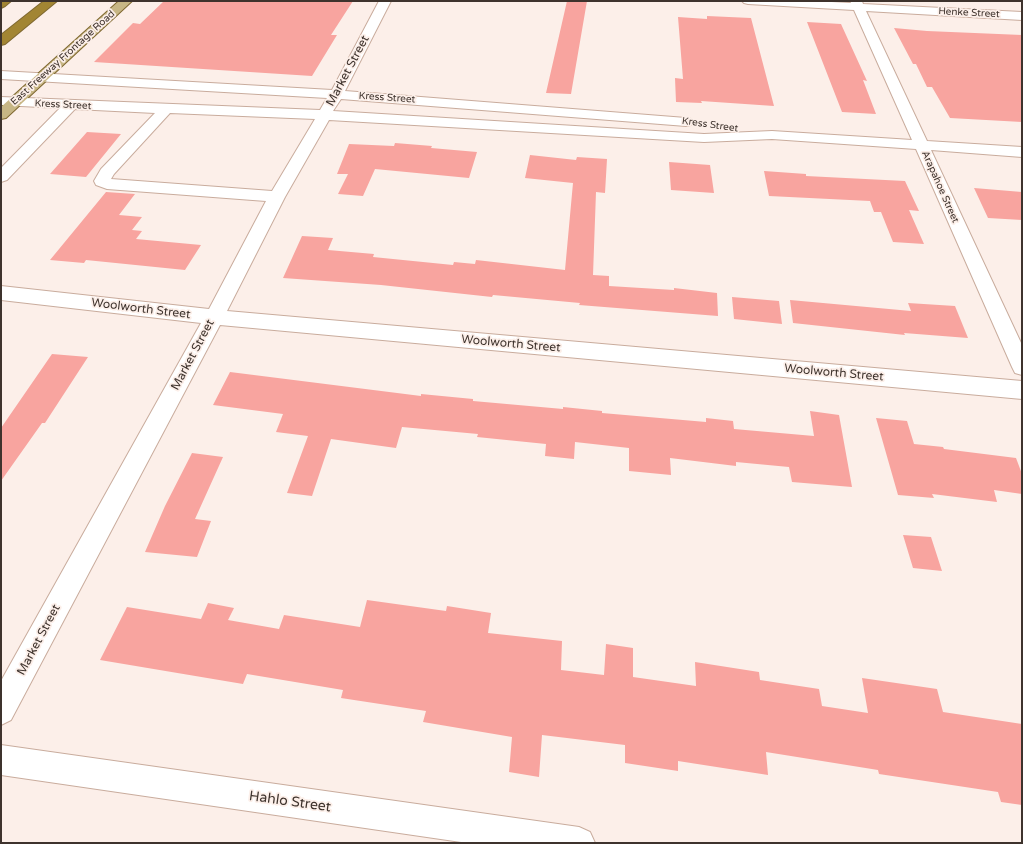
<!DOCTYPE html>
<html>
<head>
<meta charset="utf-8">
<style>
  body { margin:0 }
  #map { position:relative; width:1023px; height:844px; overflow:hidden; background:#fcefe9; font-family:"Varela Round",sans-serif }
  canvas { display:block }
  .frame { position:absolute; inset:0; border:2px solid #3e332d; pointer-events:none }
</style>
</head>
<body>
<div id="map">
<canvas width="1023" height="844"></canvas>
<div class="frame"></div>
</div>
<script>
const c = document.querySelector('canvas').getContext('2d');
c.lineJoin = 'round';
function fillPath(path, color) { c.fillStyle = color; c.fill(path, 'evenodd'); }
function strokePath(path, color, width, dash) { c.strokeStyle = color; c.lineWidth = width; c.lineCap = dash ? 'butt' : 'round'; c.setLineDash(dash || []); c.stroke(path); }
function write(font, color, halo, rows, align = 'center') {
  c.font = font + ' "Varela Round",sans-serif'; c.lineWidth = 3.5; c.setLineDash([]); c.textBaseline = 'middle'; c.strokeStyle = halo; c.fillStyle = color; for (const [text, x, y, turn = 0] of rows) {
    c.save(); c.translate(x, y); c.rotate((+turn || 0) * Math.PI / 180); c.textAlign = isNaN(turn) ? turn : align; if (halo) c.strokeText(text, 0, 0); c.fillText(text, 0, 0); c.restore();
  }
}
fillPath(new Path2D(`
  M164,1H353L331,35H337L312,76L94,62L133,23L140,24Z
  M567,1H587L571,94L546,93Z
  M707,16L751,18L774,106L701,101L702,103L676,102L675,78L683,79L678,17L707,19Z
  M807,22L841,24L867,81L863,80L876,114L842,112Z
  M894,28L927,31L1022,35V122L950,118L932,87H927L916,64H913Z
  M87,132L121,134L86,177L50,174Z
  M395,143L432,146L431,148L477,152L469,178L375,169L363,196L338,194L348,174H337L349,144L394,146Z
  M530,155L576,160L577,157L607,159L605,193L596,192L593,275L609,276V286L674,290V288L717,293L718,316L579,305L580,303L493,295L492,297L381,285L283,278L302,236L333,238L328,250L374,254L373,257L453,265L454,262L475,264L476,260L565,270L573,183L525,178Z
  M669,162L710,165L714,193L671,190Z
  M764,171L806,174V176L905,181L919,211L909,210L924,244L893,242L881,212H874L870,201L769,196Z
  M974,188L1022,192V220L988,218Z
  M106,192L135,194L119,215L142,217L132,230L142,231L136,239L201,245L185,270L86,260L84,263L50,260Z
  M732,297L779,301L782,324L734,319Z
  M790,300L911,311L908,303L955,306L968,338L904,333L905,335L793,323Z
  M52,354L88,357L45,423H42L1,481V428Z
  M230,372L421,396V394L473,399V401L563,409V407L602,411V413L706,422V418L733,421L734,429L814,436L810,411L839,415L852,487L792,482L789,467L736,462V466L670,458L671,475L629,471V448L575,442L574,459L545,456L546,444L477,437L478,434L402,427L396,448L331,439L312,496L287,493L308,436L276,432L283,414L213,405Z
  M876,418L907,421L914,444L943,447L944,449L1016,458L1022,474V494L994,490L997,502L932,494L934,498L898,495Z
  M192,453L223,457L195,519L211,521L197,557L145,552L165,506Z
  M903,535L931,537L942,571L913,568Z
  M367,600L446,611L447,606L491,613L488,633L562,641L561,670L604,675L606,644L633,648V677L696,686L695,662L759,672L760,680L819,689L822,706L868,713L862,678L937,689L943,712L1022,724V805L1001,802L998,792L879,774L878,770L766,752L768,775L678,761V771L625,763V745L542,735L539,777L509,772L512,737L423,722L426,711L341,698L343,690L247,674L243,684L100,660L127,607L201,619L208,603L234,608L228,620L279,629L284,615L360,627Z`), '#f8a49f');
const minor = new Path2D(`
  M379,1H391L345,91L686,118L691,119L693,122L691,125L686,126L341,99L333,111L704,134L772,131L912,140L854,10L748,4L744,3L742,1H812L851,3L850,1H862L863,4L1022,12V20L866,11L927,141L1022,147V157L931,150L1022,345V375L1015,373L1012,367L916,149L772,139L704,142L329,120L285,197L227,311L1022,381V399L220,325L11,720L1,725V681L201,323L1,300V286L209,309L266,201L107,189L96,185L94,181L101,169L155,113L75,109L7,180L1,182V168L60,108L1,105V97L320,110L327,98L1,79V71L332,90ZM170,113L315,119L272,191L111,179L114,174Z
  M1,745L579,827L590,832L595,843H468L1,775Z`);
const major = new Path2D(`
  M119,1H132L6,118L1,119V107Z`);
const highway = new Path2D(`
  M1,1H11L5,6L1,8Z
  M44,1H57L5,44L1,45V35Z`);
strokePath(minor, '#c9ac9d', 2);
strokePath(major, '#7f6831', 2);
strokePath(highway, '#7f6831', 2);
fillPath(minor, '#fff');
fillPath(major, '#c7b685');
fillPath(highway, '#a28533');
write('10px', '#3e332d', '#fcefe9', [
  ["Henke Street",969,13,3],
  ["East Freeway Frontage Road",63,58,-42],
  ["Kress Street",387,98,4],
  ["Kress Street",63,105,3],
  ["Kress Street",710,125,8],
  ["Arapahoe Street",940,187,66]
]);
write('12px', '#3e332d', '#fcefe9', [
  ["Market Street",348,71,-62],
  ["Woolworth Street",141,309,7],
  ["Woolworth Street",511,344,5],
  ["Market Street",193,355,-62],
  ["Woolworth Street",834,373,5],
  ["Market Street",39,640,-62]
]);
write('14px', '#3e332d', '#fcefe9', [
  ["Hahlo Street",290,802,8]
]);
</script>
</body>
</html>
